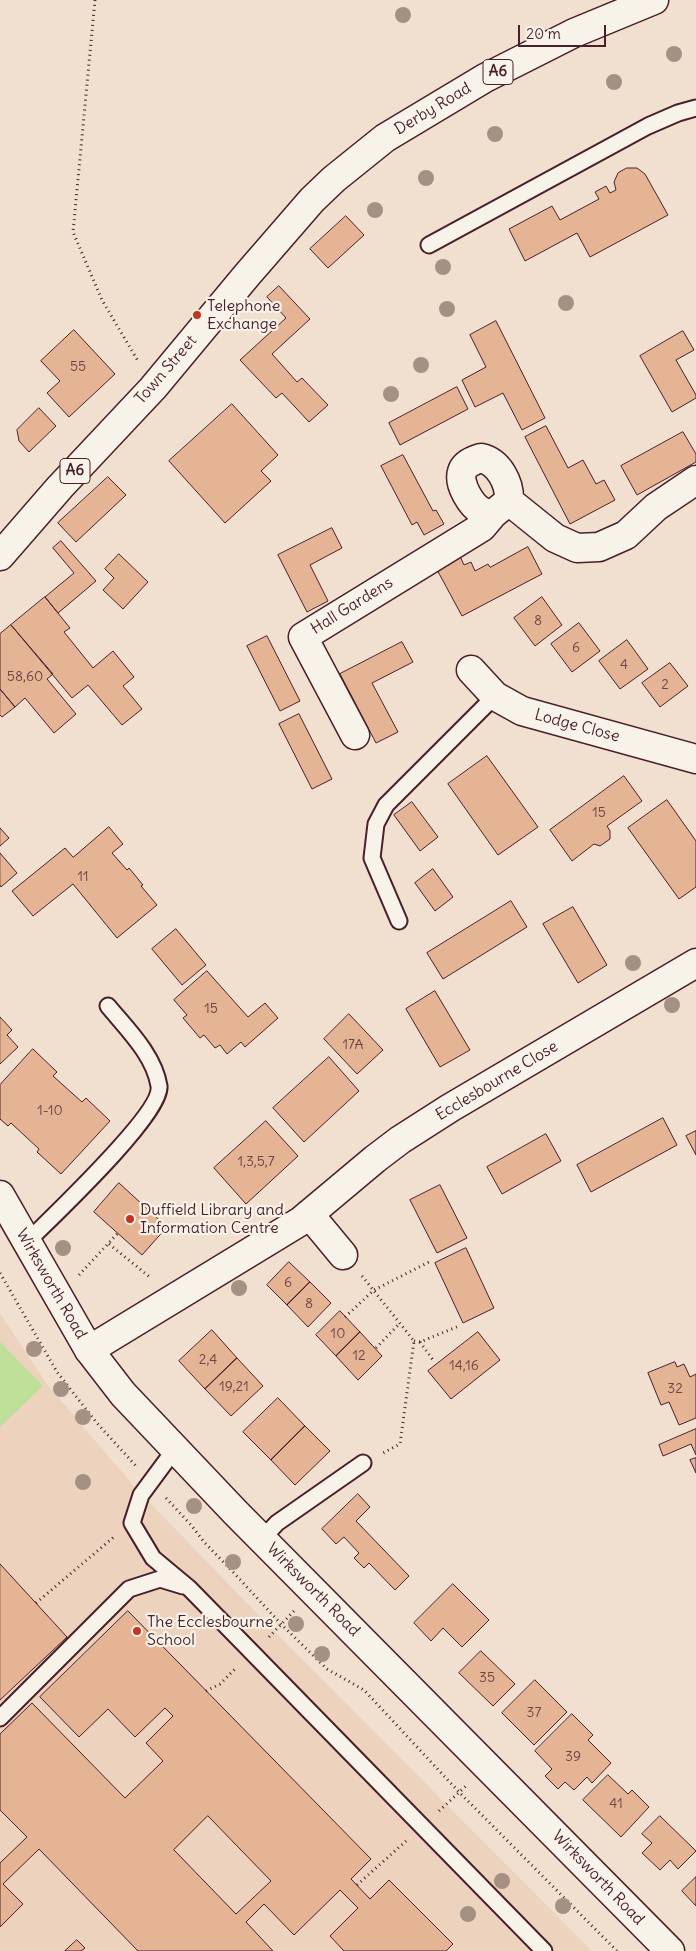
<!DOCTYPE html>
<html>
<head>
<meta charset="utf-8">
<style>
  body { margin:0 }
  #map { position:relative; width:696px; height:1951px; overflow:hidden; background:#f1e0cf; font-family:Delius,sans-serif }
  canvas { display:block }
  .scale { position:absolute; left:518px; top:25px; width:88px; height:22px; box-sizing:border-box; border:2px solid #4a1f2b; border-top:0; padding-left:6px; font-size:15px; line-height:18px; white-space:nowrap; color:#4a1f2b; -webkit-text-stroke:4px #f7f3e8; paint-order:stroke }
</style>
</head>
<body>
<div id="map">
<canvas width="696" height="1951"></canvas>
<div class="scale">20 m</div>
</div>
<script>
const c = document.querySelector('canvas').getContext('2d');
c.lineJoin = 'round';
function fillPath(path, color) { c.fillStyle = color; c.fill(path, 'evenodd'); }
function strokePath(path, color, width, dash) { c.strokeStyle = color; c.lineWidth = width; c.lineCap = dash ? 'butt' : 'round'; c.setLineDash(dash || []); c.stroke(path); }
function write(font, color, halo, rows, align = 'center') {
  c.font = font + ' Delius,sans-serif'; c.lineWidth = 4.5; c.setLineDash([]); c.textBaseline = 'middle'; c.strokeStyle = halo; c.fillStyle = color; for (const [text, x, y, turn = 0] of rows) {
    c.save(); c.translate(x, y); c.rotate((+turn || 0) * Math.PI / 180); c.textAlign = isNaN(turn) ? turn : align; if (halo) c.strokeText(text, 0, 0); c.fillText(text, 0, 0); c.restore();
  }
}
fillPath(new Path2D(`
  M0,1313L47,1384L133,1485L271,1628L592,1951H0Z`), '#edd3be');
fillPath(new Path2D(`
  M0,1342L43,1386L0,1427Z`), '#bedf98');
const building = new Path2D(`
  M627,168H637L645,174L668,215L590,257L577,233L525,261L509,229L552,206L560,220L599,199L595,192L606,186L610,193L616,190L614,182L618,173Z
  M346,216L364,235L328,268L310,249Z
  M279,286L310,319L272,354L297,382L302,378L328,405L309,422L282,393L276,398L240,360L286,318L267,297Z
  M496,321L545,418L522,430L503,393L475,407L462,380L486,367L470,335Z
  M74,330L115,374L69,417L47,393L60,381L41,361Z
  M683,331L694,350L676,360L696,395V398L672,412L640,356Z
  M457,387L468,409L400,445L389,423Z
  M232,404L278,455L261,471L271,481L225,523L169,461Z
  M39,408L56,426L29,452L19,441L17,430Z
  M546,426L568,468L583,460L596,484L604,480L615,500L570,524L525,437Z
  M683,432L696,454V462L637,495L621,466Z
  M403,455L433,511L436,510L444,524L424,535L417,522L412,525L381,466Z
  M108,477L126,495L76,542L58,523Z
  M332,528L342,548L310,565L328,601L307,612L278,555Z
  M61,541L96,581L58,613L45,597L74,573L53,548Z
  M528,547L542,574L462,616L435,566L459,554L464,565L471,562L475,571L488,564L490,567Z
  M119,554L148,582L123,609L103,590L114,578L105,569Z
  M45,597L70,628L64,632L93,668L113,651L134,677L123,686L142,709L122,725L88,685L72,698L11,625Z
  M542,597L562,625L535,646L514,618Z
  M579,623L600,651L572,672L551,644Z
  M11,625L53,674L47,679L76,714L54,733L25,698L15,707L0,689V634Z
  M267,636L300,701L280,711L247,646Z
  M627,640L648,669L620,689L599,661Z
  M402,642L413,662L372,683L398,732L376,743L340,674Z
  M670,663L688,686L660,707L642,683Z
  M0,689L15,707L2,717L0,715Z
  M299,714L332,779L312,789L279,724Z
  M487,756L538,827L498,855L448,784Z
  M624,776L642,801L607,826L610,831V839L600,846L594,844L572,861L550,830Z
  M667,800L696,841V887L679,899L628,828Z
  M412,802L438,837L420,851L394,815Z
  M109,827L123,844L112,853L127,870L129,868L143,885L141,886L157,905L117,938L73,884L33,916L12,891L65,848L73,857Z
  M0,828L9,838L0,846Z
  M0,853L17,873L1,887L0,885Z
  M433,869L453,897L435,911L415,883Z
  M511,901L527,927L443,979L427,953Z
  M573,907L607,965L578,983L543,924Z
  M176,929L206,965L182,985L152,949Z
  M207,971L248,1017L265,1003L278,1018L245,1047L241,1042L227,1054L220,1045L215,1048L204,1035L200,1038L183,1018L187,1015L174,1000Z
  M435,991L470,1050L440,1067L406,1009Z
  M349,1014L383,1050L357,1074L324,1039Z
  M0,1017L12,1030L7,1035L18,1047L0,1064Z
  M33,1049L57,1072L53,1076L82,1102L86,1098L110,1121L61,1174L37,1152L39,1149L11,1123L8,1126L0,1119V1085Z
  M329,1057L359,1091L304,1142L273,1108Z
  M663,1118L677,1145L591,1192L577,1165Z
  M266,1121L298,1156L246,1204L214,1168Z
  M696,1131V1155L686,1136Z
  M546,1134L561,1161L502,1194L487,1167Z
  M119,1183L167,1227L142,1255L94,1212Z
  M440,1185L467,1238L437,1253L410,1200Z
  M466,1248L494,1308L463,1323L435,1263Z
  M289,1262L310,1282L287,1305L267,1285Z
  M310,1282L331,1303L308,1327L287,1305Z
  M340,1311L360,1332L336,1356L316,1335Z
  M212,1330L237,1358L205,1389L179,1361Z
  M360,1332L382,1356L358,1380L336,1356Z
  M478,1332L500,1360L451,1399L428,1371Z
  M237,1358L263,1386L231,1416L205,1389Z
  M675,1362L677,1367L684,1364L690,1377L696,1374V1418L679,1425L669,1402L661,1405L648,1373Z
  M278,1398L305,1426L271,1460L243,1432Z
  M305,1426L330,1451L295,1485L271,1460Z
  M696,1429V1455L691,1444L663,1456L659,1445Z
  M696,1458V1473L690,1460Z
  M358,1494L370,1507L356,1521L409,1576L395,1590L369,1563L364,1568L354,1558L359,1553L344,1537L336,1544L322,1529Z
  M0,1564L67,1637L0,1700Z
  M453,1584L489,1620L462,1647L443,1628L431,1641L414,1623Z
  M128,1611L371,1859L351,1879L370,1899L389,1880L453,1944L446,1951H344L330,1936L358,1908L340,1890L294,1935L264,1904L246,1922L273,1951H138L39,1849L3,1884L23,1904L0,1927V1863L27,1837L0,1810V1734L32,1703L125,1798L163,1761L146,1743L173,1716L165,1708L135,1737L108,1709L79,1737L40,1697ZM208,1816L271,1881L236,1914L174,1850Z
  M481,1651L515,1684L493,1706L459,1673Z
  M535,1680L567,1712L534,1745L502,1713Z
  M572,1714L593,1735L588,1740L611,1763L592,1783L587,1777L574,1790L565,1782L558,1789L545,1776L552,1769L535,1751Z
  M608,1775L628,1794L632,1790L649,1807L621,1837L583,1800Z
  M660,1816L696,1851L678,1869L670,1860L660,1870L642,1853L652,1843L642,1834Z
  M696,1877V1906L682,1891Z
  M77,1940L85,1948L81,1951H65Z`);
fillPath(building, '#e4b495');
strokePath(building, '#4a1f2b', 1);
const service = new Path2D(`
  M429,245L648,126L678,113L696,108
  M399,921L372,858L376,824L386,805L495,696
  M27,1242C50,1219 163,1113 159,1086C154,1055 127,1029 108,1006
  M175,1449L141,1495L132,1523L153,1558L189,1588L544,1951
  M262,1539L277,1523L363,1463
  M0,1718L129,1589L160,1579L183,1586`);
const minor = new Path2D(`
  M481,458C499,462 510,483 509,501L493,514C489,513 484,513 481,511C471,505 458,484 462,472C464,464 474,460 481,458Z
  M509,501L555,538L577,548L599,547L626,535L656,507L696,480
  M471,670L495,696L522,711L696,759
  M355,735L303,637L482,527L493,514
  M309,1214L343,1255
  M89,1350L301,1221L375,1159L400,1140L450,1108L696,963`);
const tertiary = new Path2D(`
  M0,1195L89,1350L123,1394L235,1512L670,1951`);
const trunk = new Path2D(`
  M0,556L60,487L153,388L247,275L312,200L334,179L385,138L485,78L574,33L654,0`);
strokePath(service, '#4a1f2b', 19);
strokePath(minor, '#4a1f2b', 31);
strokePath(tertiary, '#4a1f2b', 31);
strokePath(trunk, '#4a1f2b', 31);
strokePath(new Path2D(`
  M95,0L73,232L102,300L138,361
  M109,1244L151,1278
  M0,1273L57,1372L96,1422L136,1466
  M79,1275L118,1233
  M362,1276L414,1341L400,1444L383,1453
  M345,1317L374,1290L431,1261
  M414,1341L420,1342L459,1326
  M420,1342L433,1360
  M376,1348L400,1323
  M166,1498L192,1526L204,1542L234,1573L281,1624L327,1669L364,1690L459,1792L617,1951
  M36,1603L115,1536
  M269,1637L294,1611
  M206,1691L220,1684L237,1667
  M439,1811L467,1785
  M357,1885L406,1841`), '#4a1f2b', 3, [1, 4]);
strokePath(service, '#f7f3e8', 15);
strokePath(minor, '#f7f3e8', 28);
strokePath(tertiary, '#f7f3e8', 28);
strokePath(trunk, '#f7f3e8', 28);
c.fillStyle = '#a59084';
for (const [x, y] of [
  [403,15],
  [674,54],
  [614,82],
  [495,134],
  [426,178],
  [375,210],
  [443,267],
  [566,303],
  [447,309],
  [421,365],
  [391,394],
  [633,963],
  [672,1005],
  [63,1248],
  [239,1288],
  [34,1349],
  [61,1389],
  [83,1417],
  [83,1482],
  [194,1506],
  [233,1562],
  [296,1624],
  [322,1654],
  [502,1881],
  [563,1906],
  [468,1914]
]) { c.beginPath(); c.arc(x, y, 8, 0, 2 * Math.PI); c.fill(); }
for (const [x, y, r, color] of [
  [197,315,5,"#c8321e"],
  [130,1219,5,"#c8321e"],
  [137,1631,5,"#c8321e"]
]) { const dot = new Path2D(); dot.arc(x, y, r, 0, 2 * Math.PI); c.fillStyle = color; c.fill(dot); strokePath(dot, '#f7f3e8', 2); }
write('14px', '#704446', null, [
  ["55",78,367],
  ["8",538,621],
  ["6",576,648],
  ["4",624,665],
  ["58,60",25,677],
  ["2",665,685],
  ["15",599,813],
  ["11",83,877],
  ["15",211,1009],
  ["17A",353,1045],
  ["1-10",50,1111],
  ["1,3,5,7",256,1162],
  ["6",288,1283],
  ["8",309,1304],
  ["10",338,1334],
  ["12",359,1356],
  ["2,4",208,1360],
  ["14,16",464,1366],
  ["19,21",234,1387],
  ["32",675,1389],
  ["35",487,1678],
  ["37",534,1713],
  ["39",573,1757],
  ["41",616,1804]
]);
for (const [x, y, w] of [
  [498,72,30],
  [75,471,30]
]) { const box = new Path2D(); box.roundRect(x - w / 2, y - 12.5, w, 25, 4); c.fillStyle = '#f7f3e8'; c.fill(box); strokePath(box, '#4a1f2b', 1); }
write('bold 15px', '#4a1f2b', null, [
  ["A6",498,72],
  ["A6",75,471]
]);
write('16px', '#4a1f2b', '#f7f3e8', [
  ["Derby Road",433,109,-31],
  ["Town Street",166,370,-49],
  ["Hall Gardens",352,606,-32],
  ["Lodge Close",577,726,15],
  ["Ecclesbourne Close",497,1081,-31],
  ["Wirksworth Road",51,1284,60],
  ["Wirksworth Road",313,1590,45],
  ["Wirksworth Road",598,1878,46]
]);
write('16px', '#4a1f2b', '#f7f3e8', [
  ["Telephone",207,306],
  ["Exchange",207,324],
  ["Duffield Library and",140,1210],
  ["Information Centre",140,1228],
  ["The Ecclesbourne",147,1622],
  ["School",147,1640]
], 'left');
</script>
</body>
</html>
